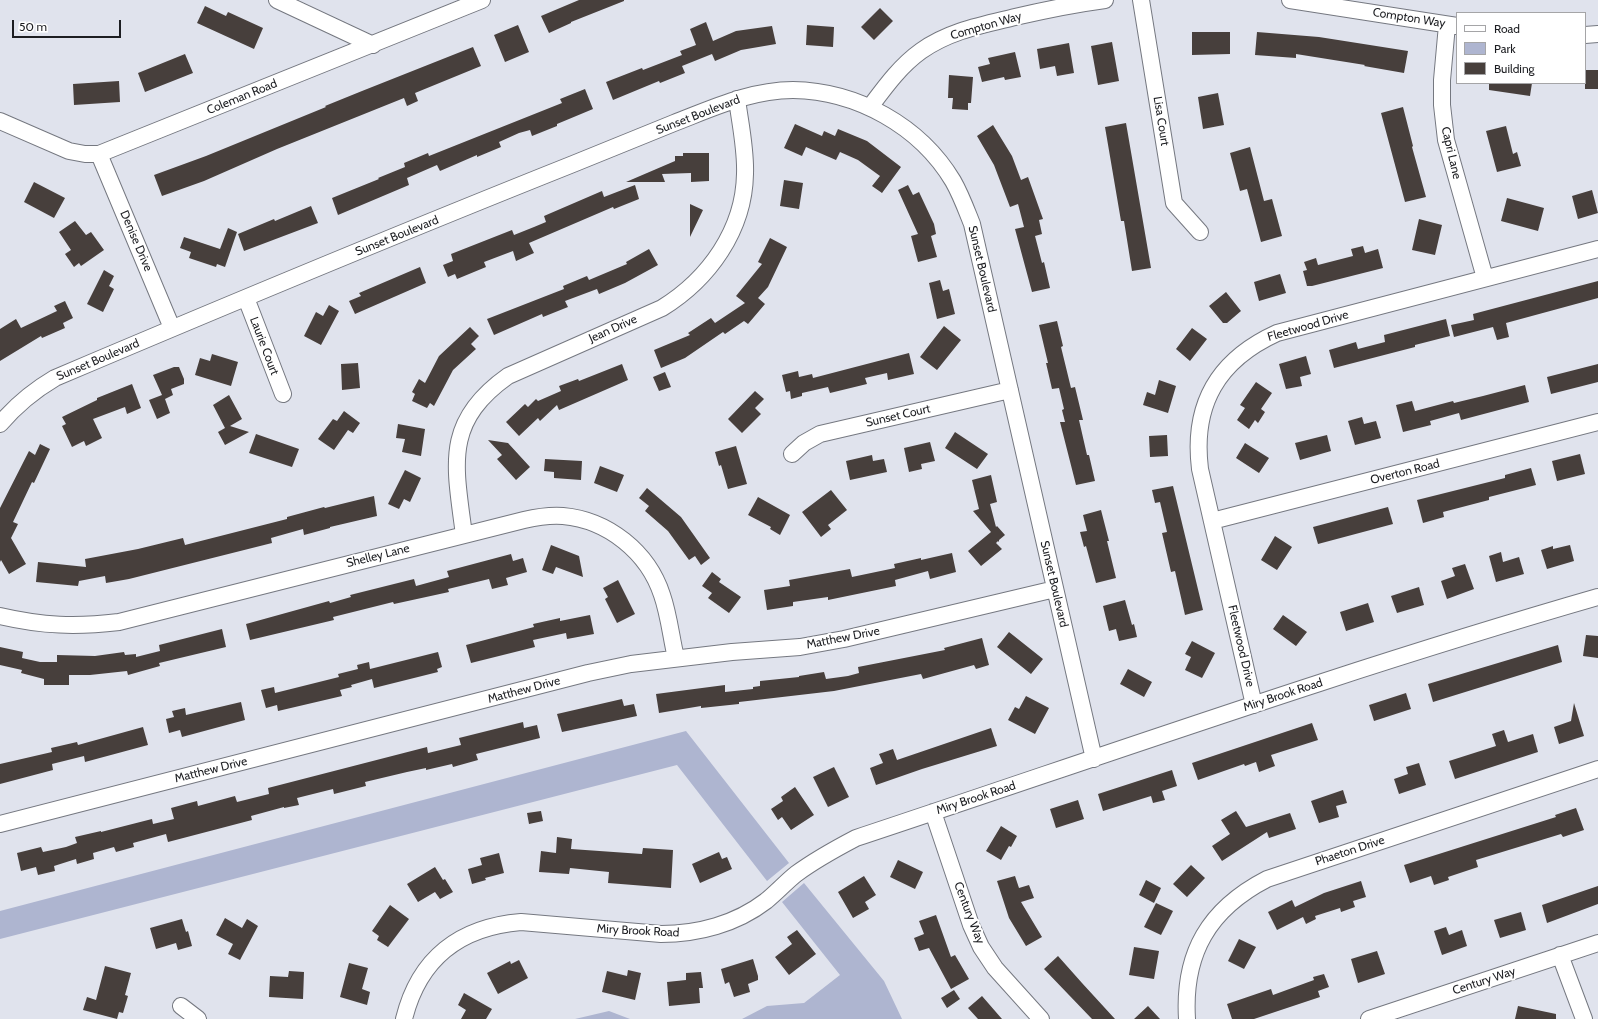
<!DOCTYPE html>
<html>
<head>
<meta charset="utf-8">
<style>
  body { margin:0 }
  #map { position:relative; width:1598px; height:1019px; overflow:hidden; background:#e0e3ed; font-family:Cabin,sans-serif }
  canvas { display:block }
  .legend { position:absolute; left:1456px; top:12px; width:130px; height:72px; box-sizing:border-box; background:#fff; border:1px solid #a5a5a7; margin:0; padding:5px 7px; list-style:none; font-size:12px; color:#1d1e22 }
  .legend li { display:flex; align-items:center; gap:8px; height:20px }
  .legend b { width:20px; border:1px solid #a5a5a7 }
  .scale { position:absolute; left:12px; top:20px; width:109px; height:18px; box-sizing:border-box; border:2px solid #1d1e22; border-top:0; padding-left:5px; font-size:12px; line-height:14px; white-space:nowrap; color:#1d1e22; -webkit-text-stroke:3px #fff; paint-order:stroke }
</style>
</head>
<body>
<div id="map">
<canvas width="1598" height="1019"></canvas>
<ul class="legend">
<li><b style="height:5px;background:#fff"></b>Road</li>
<li><b style="height:11px;background:#aeb5d0"></b>Park</li>
<li><b style="height:11px;background:#473f3c"></b>Building</li>
</ul>
<div class="scale">50 m</div>
</div>
<script>
const c = document.querySelector('canvas').getContext('2d');
c.lineJoin = 'round';
function fillPath(path, color) { c.fillStyle = color; c.fill(path, 'evenodd'); }
function strokePath(path, color, width, dash) { c.strokeStyle = color; c.lineWidth = width; c.lineCap = dash ? 'butt' : 'round'; c.setLineDash(dash || []); c.stroke(path); }
function write(font, color, halo, rows, align = 'center') {
  c.font = font + ' Cabin,sans-serif'; c.lineWidth = 4; c.setLineDash([]); c.textBaseline = 'middle'; c.strokeStyle = halo; c.fillStyle = color; for (const [text, x, y, turn = 0] of rows) {
    c.save(); c.translate(x, y); c.rotate((+turn || 0) * Math.PI / 180); c.textAlign = isNaN(turn) ? turn : align; if (halo) c.strokeText(text, 0, 0); c.fillText(text, 0, 0); c.restore();
  }
}
fillPath(new Path2D(`
  M686,731L789,863L767,881L677,765L0,939V911Z
  M804,883L884,981L902,1019H742L767,1006L804,1003L840,975L782,902Z
  M609,1011L630,1019H575Z`), '#aeb5d0');
fillPath(new Path2D(`
  M579,0H624V1L571,22V23L549,33L541,16Z
  M205,6L226,16L228,12L263,28L254,49L197,23Z
  M880,8L893,21L874,40L861,27Z
  M706,22L713,41L736,31L772,26L776,44L741,50L715,61L712,54L682,66L685,73L660,83L659,81L613,100L606,82L642,68L643,70L682,55L680,51L696,45L690,29Z
  M518,25L529,52L505,62L494,35Z
  M807,25L834,27L833,47L806,45Z
  M1192,32H1230V54L1192,55Z
  M1257,32L1319,37L1408,51L1404,73L1364,66L1365,65L1296,54V58L1255,55Z
  M1112,42L1119,81L1098,85L1091,46Z
  M1069,43L1074,73L1057,76L1055,66L1040,69L1037,49Z
  M473,47L481,66L415,93L418,101L407,106L404,98L277,149L204,181L162,196L154,175L206,156L326,107L325,106L362,91Z
  M1015,52L1021,77L1005,80L1004,77L982,82L978,67L990,64L988,58Z
  M185,54L193,73L145,92L138,73Z
  M1585,70H1598V89H1585Z
  M949,75L973,77L971,103H968V110L952,109L953,98H948Z
  M119,81L120,102L74,105L73,84Z
  M1489,83H1532L1530,96L1489,90Z
  M585,89L593,109L557,124V126L532,136L530,130L519,133L499,142L501,147L477,157V155L440,171L437,165L407,178L409,185L338,215L332,198L379,179L378,178L405,167L404,163L428,153L429,156L562,103L560,99Z
  M1218,93L1224,125L1203,129L1198,97Z
  M1403,107L1413,146L1412,147L1426,197L1405,202L1381,113Z
  M1126,123L1151,268L1132,271L1124,221H1121L1105,127Z
  M795,124L822,136L824,131L835,136L838,129L867,141L901,167L882,193L872,186L880,176L858,160L840,152L836,160L806,147L802,156L784,148Z
  M993,125L1012,156L1021,180L1028,177L1043,219L1039,220L1042,234L1035,236L1042,263L1044,262L1050,288L1032,292L1015,229L1024,227L1018,204L1010,207L994,165L977,136Z
  M1506,126L1513,154L1517,152L1521,166L1497,172L1486,131Z
  M1250,147L1264,201L1272,199L1282,236L1261,242L1247,189L1240,191L1230,153Z
  M683,153H709V181L691,182V173L662,174L665,182H626L675,161V156H683Z
  M784,180L803,183L799,209L780,206Z
  M34,182L65,198L54,218L24,202Z
  M635,185L639,199L614,209L613,207L529,243L534,253L516,261L513,251L484,262L486,267L457,279L455,274L448,277L443,265L453,261L451,254L512,230L514,235L534,227L546,222L544,216L602,191L604,197Z
  M908,185L913,195L919,192L934,224L936,234L931,236L937,257L918,262L911,236L918,234L898,190Z
  M1592,190L1598,213L1578,219L1572,196Z
  M1507,198L1544,208L1538,231L1501,221Z
  M690,204L703,210L690,237Z
  M311,206L318,223L244,251L238,234L274,219L275,221Z
  M1419,219L1442,225L1435,255L1412,250Z
  M75,221L86,235L91,232L104,250L81,266L79,263L74,267L65,254L71,250L59,232Z
  M228,228L237,232L225,267L217,264L216,267L189,258L191,252L180,248L184,237L220,249Z
  M770,238L787,247L768,287L758,298L765,304L748,324L744,321L725,334L723,332L685,358L661,368L654,350L690,335L688,333L711,318L715,323L745,303L736,296L762,264L758,262Z
  M1363,246L1365,253L1378,249L1383,268L1312,286H1307L1303,271L1307,270L1304,262L1316,258L1318,265L1353,256L1351,249Z
  M649,249L658,265L625,283L599,294L597,289L565,301L568,307L543,317L542,314L494,335L487,319L564,289L563,286L587,276L589,280L627,264L626,262Z
  M420,267L426,283L355,314L349,301L361,296L359,293Z
  M104,270L114,276L109,286L114,289L103,312L87,304Z
  M1280,274L1286,293L1259,301L1254,282Z
  M940,280L943,291L949,289L955,314L937,319L929,283Z
  M1598,281V298L1506,323L1509,337L1497,340L1493,327L1454,337L1451,325L1474,320L1473,314Z
  M1226,292L1241,311L1227,323H1223L1209,306Z
  M65,301L73,318L63,323L65,328L42,338L41,336L0,361V329L16,319L21,328L57,311L54,306Z
  M329,305L339,311L321,345L304,336L316,312L323,316Z
  M1446,319L1450,336L1415,345V347L1334,368L1329,350L1356,342L1358,349L1385,342L1384,335Z
  M1057,321L1063,346L1061,347L1071,388L1075,387L1083,420H1079L1087,455H1089L1095,481L1076,485L1060,422H1065L1062,410L1064,409L1059,388L1052,389L1046,363H1048L1039,325Z
  M944,326L961,340L937,370L920,357Z
  M470,327L479,336L471,344L476,349L453,370L434,406L430,403L427,408L412,401L415,394L412,392L419,379L425,383L439,356Z
  M1192,328L1207,339L1190,361L1176,349Z
  M909,353L914,374L888,380L887,373L865,378L867,384L830,393L828,387L802,393V396L791,399L790,391L786,392L782,375L798,371L799,377L812,374L813,378Z
  M212,354L238,362L231,386L195,375L200,358L210,361Z
  M1306,356L1311,374L1300,377L1302,386L1286,389L1279,364Z
  M358,363L360,388L342,390L341,364Z
  M622,364L628,380L559,410L557,405L540,421L538,418L519,436L506,422L525,404L528,407L536,399L538,401L561,391L559,386L578,379L579,381Z
  M1598,364V382L1551,394L1547,377Z
  M174,367H179L184,379V384L171,389L173,395L165,399L170,413L157,419L149,400L162,395L153,375Z
  M665,372L671,387L659,391L653,377Z
  M1159,380L1176,386L1168,413L1143,405L1147,392L1155,395Z
  M1256,382L1272,393L1261,409L1265,412L1258,423L1255,420L1249,429L1237,420L1245,408L1240,405Z
  M132,384L141,408L127,414L125,407L93,419L102,438L86,446L84,441L72,447L62,426L66,424L62,417L97,400V398Z
  M1525,385L1529,402L1461,420L1459,413L1430,421L1431,425L1403,432L1396,405L1412,401L1415,411L1453,401L1454,403L1483,396Z
  M755,391L764,399L755,408L761,414L742,433L728,419Z
  M229,395L242,419L230,426L249,432L225,445L218,432L225,428L213,405Z
  M344,411L360,423L353,433L348,430L334,450L318,439L333,419L337,421Z
  M1362,417L1364,424L1376,421L1381,438L1355,445L1348,421Z
  M398,424L425,429L421,456L402,452L405,439L396,438Z
  M955,432L988,454L977,469L945,448Z
  M256,434L299,449L292,467L249,453Z
  M1167,435L1168,456L1150,457L1149,436Z
  M1327,435L1331,451L1300,460L1295,443Z
  M488,440L508,443L530,467L516,480L497,459L502,455Z
  M930,442L935,461L921,464L922,469L909,472L904,448Z
  M1245,443L1269,458L1259,473L1236,458Z
  M40,444L50,449L34,483L32,482L13,522L18,524L11,538L26,564L9,574L1,560L0,562V508L29,451L35,455Z
  M736,446L747,484L728,489L721,465L719,466L715,452Z
  M1580,454L1585,474L1557,481L1552,461Z
  M872,455L873,461L884,459L887,472L850,480L846,461Z
  M545,459L582,461L581,480L554,478V472L544,471Z
  M600,466L624,475L617,492L594,483Z
  M1531,468L1536,485L1489,497V500L1443,512L1444,517L1423,523L1417,500L1505,478V475Z
  M405,470L421,478L410,502L404,499L399,509L388,504Z
  M991,475L997,502L990,504L996,527L997,526L1005,535L999,540V542L998,541L996,543L1002,549L981,566L968,551L991,532L973,511L979,509L972,480Z
  M1173,486L1203,610L1185,615L1175,571L1171,572L1162,533L1167,532L1160,502L1155,503L1152,490Z
  M647,488L681,517L710,558L701,565L695,556L689,560L668,531L645,511L649,506L639,498Z
  M831,490L847,510L828,525L831,529L821,537L802,512Z
  M374,496L377,516L330,527V528L304,535L303,529L271,538L272,543L129,579L106,583L105,576L79,581L78,586L36,582L38,562L86,567L85,559L138,549L183,538L185,545L287,519V517L324,507L325,508Z
  M758,497L790,515L780,535L770,529L771,527L748,515Z
  M1388,507L1393,524L1318,544L1313,527Z
  M1101,510L1109,541H1107L1116,578L1096,583L1086,546L1084,547L1080,532L1087,531L1083,515Z
  M1275,536L1292,547L1277,570L1261,560Z
  M551,545L579,556L583,577L556,567L553,574L542,570Z
  M1570,545L1574,561L1547,569L1541,550L1553,546V549Z
  M1501,552L1503,562L1519,557L1524,574L1496,582L1489,556Z
  M952,553L956,572L930,579L928,571L895,580L896,586L828,600V597L793,602V606L767,610L764,590L790,586L789,580L850,569L852,577L895,568L894,564L921,558V560Z
  M511,554L513,561L523,558L527,572L506,578L508,585L492,589L489,579L448,589L449,592L394,604L393,602L333,617L334,620L250,640L246,624L329,601L330,603L351,597L350,595L414,579L416,586L449,577L447,571Z
  M1465,564L1474,589L1447,599L1441,581L1455,576L1452,568Z
  M712,572L721,579L719,582L741,597L729,613L708,598L712,593L702,586Z
  M618,580L635,614L617,623L605,599L608,597L603,588Z
  M1419,587L1424,605L1397,613L1391,596Z
  M1125,600L1132,625L1134,624L1137,637L1119,641L1116,629L1109,631L1103,606Z
  M1368,603L1374,622L1346,631L1340,612Z
  M590,615L594,634L567,639L566,633L533,640L535,647L471,663L466,645L534,627L533,624L560,618V621Z
  M1283,615L1307,632L1296,646L1273,629Z
  M222,629L226,647L159,663L160,666L128,675L127,671L90,675H69V685H44V679L21,673L22,670L0,665V647L23,652L22,658L40,662H57V655L95,656L124,652L125,655L136,654V657L160,651L159,645Z
  M1009,632L1043,659L1031,674L997,647Z
  M1586,635L1598,636V658L1583,656Z
  M982,638L989,665L976,669L974,665L923,679L921,674L834,691L739,702V704L701,708V706L659,713L656,694L725,685V692L753,689V687L760,686V681L799,677V676L824,672L826,679L848,676L859,673L858,667L945,650L944,648Z
  M1192,641L1215,653L1202,678L1185,670L1191,657L1185,654Z
  M1558,645L1562,662L1433,702L1428,684Z
  M438,652L442,667L437,669L438,672L374,688L372,679L351,685L352,687L340,690L342,696L278,711L277,705L266,708L261,690L274,687L275,693L339,677L338,674L358,669L357,665L369,662L370,669Z
  M1128,669L1152,682L1144,697L1120,684Z
  M1406,693L1411,709L1374,721L1369,705Z
  M1026,696L1049,708L1035,734L1008,720L1015,707L1019,709Z
  M622,699L624,706L634,704L637,716L562,732L557,714Z
  M241,702L245,720L182,737L180,730L169,733L166,719L174,717L172,711L185,708L186,715Z
  M1574,703L1584,736L1559,744L1554,727L1571,721Z
  M523,722L524,728L537,725L540,738L476,754L478,760L453,767L452,764L426,770V768L407,772L365,782L366,786L334,794L333,789L297,798L299,805L284,808V807L251,816L252,820L168,842L166,834L133,843L134,847L116,852L114,847L93,853L94,859L77,864L76,859L54,866L55,871L38,875L36,867L21,871L17,853L41,847L43,852L66,847L77,843L75,837L101,831V832L152,819L153,824L174,819L171,808L197,801L198,806L235,796L237,802L269,794L268,788L427,747L428,753L461,745L459,738Z
  M1312,723L1318,740L1271,755L1275,766L1259,772L1256,762L1245,766L1244,764L1198,780L1192,763Z
  M143,727L148,745L85,762L84,756L52,764L53,770L0,784V764L52,752L51,748L77,742L78,745Z
  M991,728L997,746L922,769L876,785L870,768L883,763L879,754L893,749L897,760Z
  M1504,730L1508,742L1533,734L1538,752L1455,779L1449,761L1496,746L1492,734Z
  M1419,763L1426,785L1399,794L1394,779L1408,774L1406,767Z
  M834,767L849,797L828,807L813,777Z
  M1172,770L1177,786L1162,791L1165,800L1153,803L1151,796L1103,811L1098,794Z
  M795,787L814,815L791,830L782,817L778,820L771,809L783,801L781,797Z
  M1343,790L1347,803L1336,806L1339,817L1319,823L1311,801Z
  M1078,800L1084,819L1056,828L1050,809Z
  M1576,808L1584,830L1563,837L1561,834L1476,860L1478,867L1448,877L1449,880L1434,885L1431,876L1410,883L1404,865L1556,817L1555,815Z
  M541,811L543,821L529,824L527,813Z
  M1236,811L1246,827L1290,813L1296,829L1269,838L1267,832L1222,861L1212,846L1230,834L1221,820Z
  M1001,826L1017,836L1011,847L1009,846L1001,860L986,851Z
  M557,837L572,839L571,849L642,854L643,848L673,850L671,888L608,883L609,872L570,868L569,874L539,872L541,851L556,853Z
  M719,852L722,859L727,857L732,869L700,883L692,864Z
  M499,853L504,873L485,878L486,880L472,884L468,869L482,865L480,858Z
  M898,860L923,872L915,889L890,877Z
  M1191,865L1205,878L1187,897L1173,884Z
  M435,867L443,880L445,879L453,892L440,899L435,892L418,902L407,884Z
  M864,876L876,895L865,902L869,909L853,918L838,892Z
  M1015,876L1019,888L1029,885L1034,898L1021,902L1042,937L1026,946L1009,918L997,881Z
  M1146,880L1161,888L1154,903L1139,895Z
  M1361,881L1366,897L1353,901L1355,907L1341,912L1340,908L1315,916L1316,919L1306,924L1303,917L1277,930L1268,912L1292,900L1295,907L1324,893Z
  M1598,886V904L1547,923L1542,905Z
  M1156,903L1173,911L1161,935L1144,927Z
  M390,905L409,919L388,947L377,940L379,936L372,931Z
  M1521,912L1526,930L1500,938L1494,920Z
  M936,915L951,957L955,955L969,979L951,989L929,948L919,951L914,938L924,934L919,921Z
  M225,918L242,928L247,919L258,926L240,960L228,954L233,944L216,935Z
  M182,919L186,932L188,931L192,946L178,950L176,943L156,949L150,928Z
  M1446,927L1449,935L1462,930L1467,946L1442,955L1434,931Z
  M797,930L816,954L789,975L775,957L792,944L787,937Z
  M1239,939L1256,947L1244,969L1228,961Z
  M1134,947L1159,951L1154,979L1129,975Z
  M1377,951L1385,974L1358,983L1351,959Z
  M1058,956L1082,983L1115,1019H1092L1044,969Z
  M753,959L758,976V980L748,984L750,992L734,997L729,982L725,984L721,969Z
  M519,960L528,978L498,994L487,973L510,961L511,964Z
  M349,963L368,968L362,989L370,992L367,1005L340,997Z
  M105,966L131,973L125,995L128,996L123,1013L119,1012L117,1019L83,1010L87,997L96,1000Z
  M628,970L641,973L635,1000L602,992L607,971L627,976Z
  M289,971L304,972L303,999L269,997L270,976L288,977Z
  M701,972L703,988H699L700,1003L669,1006L667,982L686,980V973Z
  M1324,974L1329,987L1318,991L1320,997L1254,1019H1232L1227,1004L1271,989L1273,995L1314,980L1313,977Z
  M954,990L960,999L947,1008L941,998Z
  M464,993L492,1009L486,1019H461L466,1010L458,1005Z
  M982,996L1002,1019H978L968,1008Z
  M1148,1006L1160,1019H1134Z
  M1518,1006L1556,1014V1019H1515Z`), '#473f3c');
const minor = new Path2D(`
  M277,0L373,45
  M1141,0L1174,203L1200,232
  M1290,0L1457,26
  M1447,25L1442,80V105L1446,140L1485,278
  M1585,35L1598,34
  M870,107C885,87 900,66 921,51C949,31 982,25 1015,17C1045,10 1075,4 1105,0
  M0,121L69,151L85,154H99L482,0
  M99,154L172,328
  M246,298L283,394
  M0,424C17,404 33,391 55,378C227,305 400,233 573,164C607,150 640,137 674,123C713,108 751,90 793,90C857,91 920,126 953,181C961,195 966,209 972,224L1094,759
  M792,454L804,443L820,434L1010,390
  M1212,521L1598,422
  M464,535C455,465 443,422 508,376L662,308C709,279 744,230 745,174C746,149 740,123 737,99
  M0,616C43,626 76,627 119,622L524,520C537,517 550,515 563,516C608,520 648,552 662,595C669,615 671,637 676,658
  M1254,705L1200,469C1192,404 1218,360 1277,333L1598,249
  M933,812L971,925L981,947L995,968L1041,1019
  M0,824L588,673L631,664L732,652L800,647L844,639L1055,589
  M1560,955L1584,1019
  M181,1006L198,1019
  M404,1019C419,958 460,927 521,922L661,934C698,934 736,924 766,901C777,892 786,882 796,874C815,860 835,849 856,838C1103,756 1348,669 1598,597
  M1187,1019C1183,953 1209,909 1267,879L1598,769
  M1369,1019L1598,943`);
strokePath(minor, '#757880', 18);
strokePath(minor, '#fff', 16);
write('12px', '#1d1e22', '#fff', [
  ["Compton Way",1409,18,9],
  ["Compton Way",986,26,-16],
  ["Coleman Road",242,97,-22],
  ["Sunset Boulevard",698,115,-21],
  ["Lisa Court",1161,121,81],
  ["Capri Lane",1451,153,77],
  ["Sunset Boulevard",397,236,-22],
  ["Denise Drive",136,241,67],
  ["Sunset Boulevard",982,269,77],
  ["Fleetwood Drive",1308,326,-16],
  ["Jean Drive",613,329,-24],
  ["Laurie Court",264,346,69],
  ["Sunset Boulevard",98,360,-23],
  ["Sunset Court",898,416,-13],
  ["Overton Road",1405,472,-14],
  ["Shelley Lane",378,556,-14],
  ["Sunset Boulevard",1054,584,77],
  ["Matthew Drive",843,638,-11],
  ["Fleetwood Drive",1241,646,77],
  ["Matthew Drive",524,690,-15],
  ["Miry Brook Road",1283,695,-18],
  ["Matthew Drive",211,770,-14],
  ["Miry Brook Road",976,798,-18],
  ["Phaeton Drive",1350,851,-18],
  ["Century Way",969,913,69],
  ["Miry Brook Road",638,931,3],
  ["Century Way",1484,981,-18]
]);
</script>
</body>
</html>
